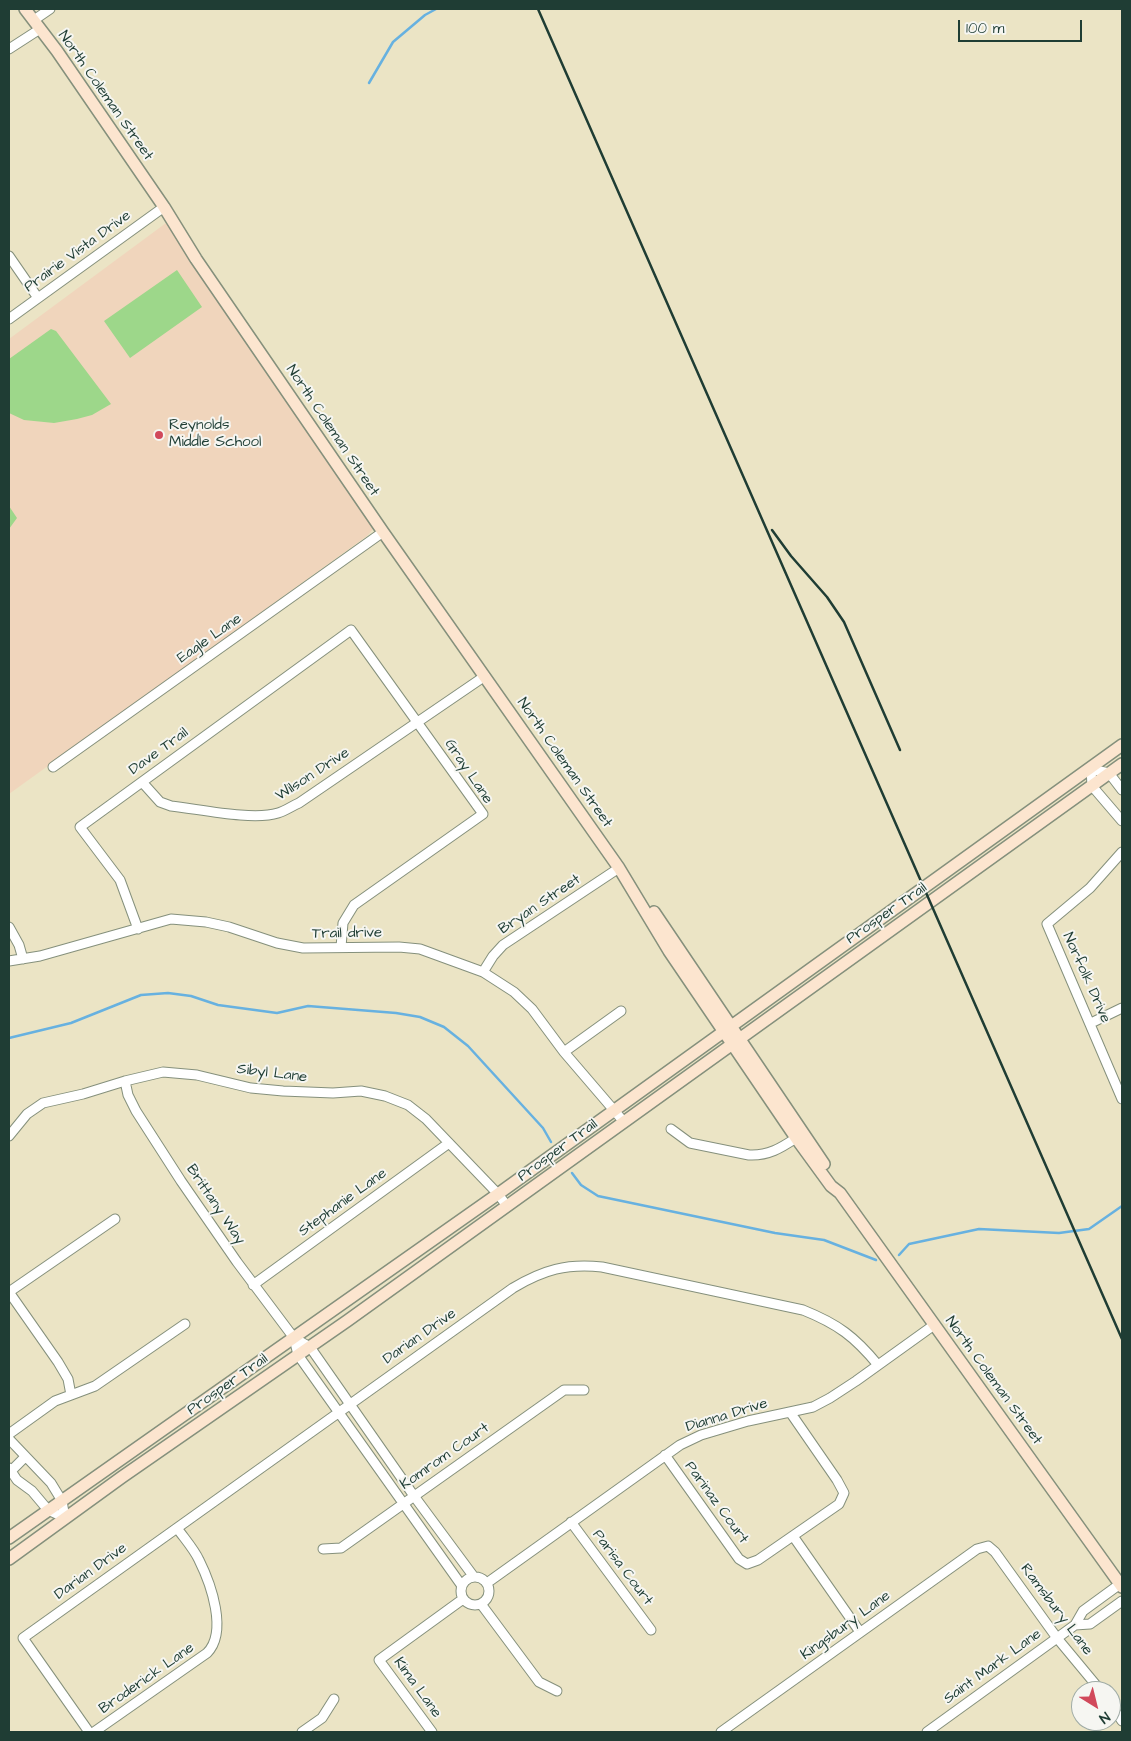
<!DOCTYPE html>
<html>
<head>
<meta charset="utf-8">
<style>
  body { margin:0 }
  #map { position:relative; width:1131px; height:1741px; overflow:hidden; background:#ebe4c5; font-family:"Architects Daughter",sans-serif }
  canvas { display:block }
  .frame { position:absolute; inset:0; border:10px solid #1f3d34; pointer-events:none }
  .north { position:absolute; left:1071px; top:1681px; width:50px; height:50px; box-sizing:border-box; background:#f6f6f2; border:1px solid #a0aca6; border-radius:50%; rotate:144deg; font-size:14px; font-weight:700; line-height:20px; text-align:center; color:#1f3d34 }
  .north::after { content:''; display:block; margin:auto; width:18px; height:22px; background:#d1495b; clip-path:polygon(50% 0,100% 100%,50% 72%,0 100%) }
  .scale { position:absolute; left:958px; top:20px; width:124px; height:22px; box-sizing:border-box; border:2px solid #1f3d34; border-top:0; padding-left:6px; font-size:15px; line-height:18px; white-space:nowrap; color:#1f3d34; -webkit-text-stroke:4px #f6f6f2; paint-order:stroke }
</style>
</head>
<body>
<div id="map">
<canvas width="1131" height="1741"></canvas>
<div class="frame"></div>
<div class="north">N</div>
<div class="scale">100 m</div>
</div>
<script>
const c = document.querySelector('canvas').getContext('2d');
c.lineJoin = 'round';
function fillPath(path, color) { c.fillStyle = color; c.fill(path, 'evenodd'); }
function strokePath(path, color, width, dash) { c.strokeStyle = color; c.lineWidth = width; c.lineCap = dash ? 'butt' : 'round'; c.setLineDash(dash || []); c.stroke(path); }
function write(font, color, halo, rows, align = 'center') {
  c.font = font + ' "Architects Daughter",sans-serif'; c.lineWidth = 4; c.setLineDash([]); c.textBaseline = 'middle'; c.strokeStyle = halo; c.fillStyle = color; for (const [text, x, y, turn = 0] of rows) {
    c.save(); c.translate(x, y); c.rotate((+turn || 0) * Math.PI / 180); c.textAlign = isNaN(turn) ? turn : align; if (halo) c.strokeText(text, 0, 0); c.fillText(text, 0, 0); c.restore();
  }
}
fillPath(new Path2D(`
  M166,223L374,528L367,536L9,794V339Z`), '#f0d5bc');
fillPath(new Path2D(`
  M177,270L202,307L130,358L104,321Z
  M51,329L56,331L111,404L92,415L77,419L54,423L24,420L9,413V359Z
  M9,506L17,518L9,529Z`), '#9dd78a');
strokePath(new Path2D(`
  M369,83L393,42L425,15L436,9
  M9,1038L71,1023L141,995L168,993L191,996L218,1005L277,1013L308,1006L396,1013L420,1017L444,1027L468,1046L543,1128L551,1142
  M572,1173L581,1185L598,1196L775,1233L824,1240L876,1260
  M899,1255L909,1244L979,1229L1059,1233L1089,1229L1122,1206`), '#67b1e0', 2.5);
const street = new Path2D(`
  M34,20L50,9
  M9,49L40,29
  M9,256L38,298
  M9,319L164,207
  M53,767L383,532
  M142,782L160,802L171,806C199,809 253,821 278,813C285,811 292,806 299,803L485,676
  M1122,790L1109,773L1091,769L1092,786L1122,821
  M1122,852L1090,888L1047,924L1122,1099
  M9,927L19,945L23,959
  M138,929L120,880L80,827L351,630L483,814L354,905L343,923L341,947
  M9,961L40,956L171,919L206,922L229,927L277,943L303,948L399,947L420,949L483,972L514,992L532,1009L564,1052L624,1122
  M483,972L493,956L503,945L619,868
  M1091,1023L1122,1008
  M564,1052L621,1011
  M125,1081L128,1095L136,1111L181,1181L237,1262L294,1338L298,1355L462,1586
  M671,1129L690,1143L749,1155C768,1156 781,1148 796,1138
  M9,1136L27,1114L43,1103L83,1094L125,1081L163,1072L197,1075L251,1088L283,1091L333,1093L361,1091L385,1096L408,1105L426,1119L498,1194L507,1206
  M253,1285L449,1143
  M9,1292L115,1219
  M9,1292L58,1362L68,1379L71,1395
  M294,1338L310,1347L414,1496L474,1577
  M9,1434L55,1401L95,1386L185,1324
  M9,1439L51,1483L62,1501L65,1518
  M665,1455L739,1559L747,1564L758,1560L839,1504L844,1493L837,1480L790,1412
  M9,1468L17,1480L32,1491L48,1510L65,1518
  M11,1471L25,1457
  M571,1522L651,1630
  M793,1536L860,1632
  M323,1549L341,1548L564,1390H584
  M461 1591a14 14 0 1 1 28 0a14 14 0 1 1-28 0Z
  M487,1583L680,1445L701,1435L748,1421L813,1407L830,1398L856,1381L934,1325
  M481,1604L539,1682L557,1691
  M1075,1625L1090,1624L1122,1601
  M1111,1705L1122,1721
  M89,1732L23,1638L513,1288C543,1270 567,1263 602,1267L803,1310C838,1324 855,1337 878,1365
  M94,1732L207,1653C228,1632 211,1584 199,1560C194,1549 184,1538 177,1528
  M302,1732L322,1718L334,1699
  M432,1732L379,1660L463,1599
  M721,1732L977,1549L988,1546L995,1552L1057,1638L1101,1691
  M927,1732L1075,1625L1083,1611L1120,1584`);
const secondary = new Path2D(`
  M25,9L57,51L164,207L196,259L383,532L619,868L669,951L796,1138L831,1186L840,1193L1122,1587
  M654,912L824,1164
  M9,1538L498,1194L1122,745
  M9,1559L122,1477L347,1321L1122,764`);
strokePath(street, '#85907c', 11);
strokePath(secondary, '#85907c', 14);
strokePath(street, '#fff', 9);
strokePath(secondary, '#fce5cf', 11);
strokePath(new Path2D(`
  M538,9L1122,1339
  M772,530L791,556L827,597L844,622L900,750`), '#1f3d34', 2.5);
for (const [x, y, r, color] of [
  [159,435,5,"#d1495b"]
]) { const dot = new Path2D(); dot.arc(x, y, r, 0, 2 * Math.PI); c.fillStyle = color; c.fill(dot); strokePath(dot, '#f6f6f2', 2); }
write('15px', '#1f3d34', '#f6f6f2', [
  ["North Coleman Street",105,96,55],
  ["Prairie Vista Drive",78,252,-36],
  ["North Coleman Street",332,431,56],
  ["Eagle Lane",210,639,-35],
  ["Dave Trail",159,752,-36],
  ["North Coleman Street",564,763,55],
  ["Gray Lane",468,772,56],
  ["Wilson Drive",313,775,-33],
  ["Bryan Street",540,905,-34],
  ["Prosper Trail",887,914,-35],
  ["Trail drive",347,934,-1],
  ["Norfolk Drive",1086,978,66],
  ["Sibyl Lane",272,1074,7],
  ["Prosper Trail",558,1151,-36],
  ["Stephanie Lane",343,1203,-36],
  ["Brittany Way",215,1205,56],
  ["Darian Drive",420,1337,-35],
  ["North Coleman Street",993,1381,54],
  ["Prosper Trail",228,1385,-35],
  ["Dianna Drive",727,1416,-17],
  ["Komrom Court",445,1457,-35],
  ["Parinaz Court",716,1503,54],
  ["Parisa Court",622,1568,53],
  ["Darian Drive",91,1572,-36],
  ["Ramsbury Lane",1056,1610,53],
  ["Kingsbury Lane",846,1626,-36],
  ["Saint Mark Lane",993,1667,-36],
  ["Broderick Lane",147,1679,-35],
  ["Kima Lane",417,1688,54]
]);
write('15px', '#1f3d34', '#f6f6f2', [
  ["Reynolds",169,426],
  ["Middle School",169,443]
], 'left');
</script>
</body>
</html>
